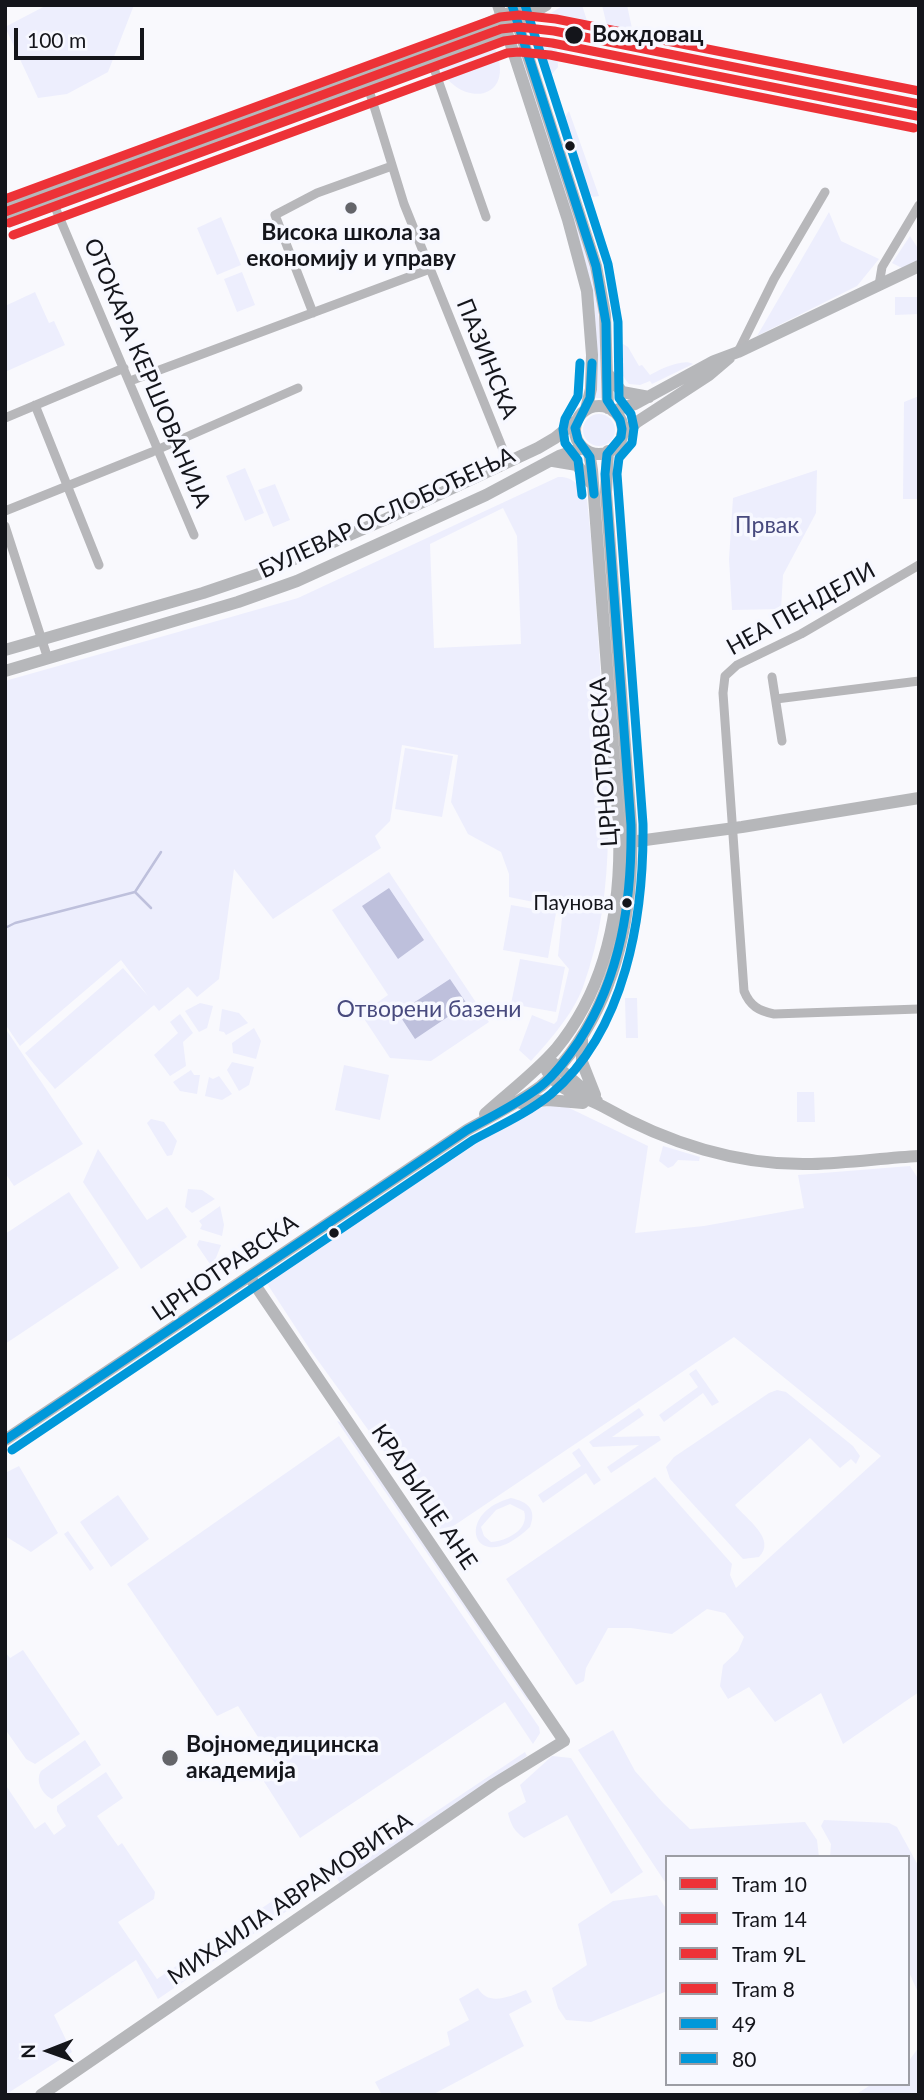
<!DOCTYPE html>
<html>
<head>
<meta charset="utf-8">
<style>
  body { margin:0 }
  #map { position:relative; width:924px; height:2100px; overflow:hidden; background:#f9f9fd; font-family:Lato,sans-serif }
  canvas { display:block }
  .frame { position:absolute; inset:0; border:7px solid #14151b; pointer-events:none }
  .legend { position:absolute; left:665px; top:1855px; width:245px; height:231px; box-sizing:border-box; background:#f7f8ff; border:2px solid #9c9da4; margin:0; padding:9px 12px; list-style:none; font-size:21px; color:#14151b }
  .legend li { display:flex; align-items:center; gap:14px; height:35px }
  .legend b { width:35px; border:2px solid #9c9da4 }
  .north { position:absolute; left:14px; top:2016px; width:70px; height:70px; -webkit-text-stroke:5px #f7f8ff; paint-order:stroke; rotate:269deg; font-size:19px; font-weight:700; line-height:28px; text-align:center; color:#14151b }
  .north::after { content:''; display:block; margin:auto; width:24px; height:32px; background:#14151b; clip-path:polygon(50% 0,100% 100%,50% 72%,0 100%) }
  .scale { position:absolute; left:14px; top:28px; width:130px; height:32px; box-sizing:border-box; border:4px solid #14151b; border-top:0; padding-left:9px; font-size:21px; line-height:24px; white-space:nowrap; color:#14151b; -webkit-text-stroke:5px #f7f8ff; paint-order:stroke }
</style>
</head>
<body>
<div id="map">
<canvas width="924" height="2100"></canvas>
<div class="frame"></div>
<ul class="legend">
<li><b style="height:9px;background:#ed3237"></b>Tram 10</li>
<li><b style="height:9px;background:#ed3237"></b>Tram 14</li>
<li><b style="height:9px;background:#ed3237"></b>Tram 9L</li>
<li><b style="height:9px;background:#ed3237"></b>Tram 8</li>
<li><b style="height:9px;background:#0098da"></b>49</li>
<li><b style="height:9px;background:#0098da"></b>80</li>
</ul>
<div class="north">N</div>
<div class="scale">100 m</div>
</div>
<script>
const c = document.querySelector('canvas').getContext('2d');
c.lineJoin = 'round';
function fillPath(path, color) { c.fillStyle = color; c.fill(path, 'evenodd'); }
function strokePath(path, color, width, dash) { c.strokeStyle = color; c.lineWidth = width; c.lineCap = dash ? 'butt' : 'round'; c.setLineDash(dash || []); c.stroke(path); }
function write(font, color, halo, rows, align = 'center') {
  c.font = font + ' Lato,sans-serif'; c.lineWidth = 7; c.setLineDash([]); c.textBaseline = 'middle'; c.strokeStyle = halo; c.fillStyle = color; for (const [text, x, y, turn = 0] of rows) {
    c.save(); c.translate(x, y); c.rotate((+turn || 0) * Math.PI / 180); c.textAlign = isNaN(turn) ? turn : align; if (halo) c.strokeText(text, 0, 0); c.fillText(text, 0, 0); c.restore();
  }
}
fillPath(new Path2D(`
  M47,5H134L108,72L67,94L38,98L5,27Z
  M564,5H582L588,24L547,18L546,16Z
  M602,5H627L633,33L607,26Z
  M553,45L557,51L558,67L552,74H546L535,46Z
  M487,49L496,50C516,104 456,107 439,65Z
  M521,52L591,263C601,309 600,352 602,398H594L597,360L594,299L582,250L518,53Z
  M569,111L599,196L593,197L589,194L564,118Z
  M829,212L841,241L879,259L857,286L757,336Z
  M221,217L241,265L217,275L197,228Z
  M910,236L919,250V262L904,269L892,263Z
  M242,272L255,305L237,312L224,279Z
  M35,292L49,323L54,321L65,345L5,372V306Z
  M895,297H919V314L895,315Z
  M623,344L628,347L639,366L642,365L650,375C659,370 683,358 693,364L652,384L650,381L640,385L629,384C618,372 618,361 620,346Z
  M919,396V499H903L904,402Z
  M583 430a16 16 0 1 1 32 0a16 16 0 1 1-32 0Z
  M245,468L264,513L245,521L226,476Z
  M817,470L816,513L783,575L781,609L732,610L729,559L733,498Z
  M558,477C573,476 582,487 587,500C594,560 597,620 601,681C608,783 619,888 583,987C573,1014 550,1040 531,1061L519,1050L532,1015L554,1024L557,1021L569,969L558,956L563,908L509,897V874L501,852L468,834L451,802L458,755L402,745L390,821L375,836L381,848L273,919L234,869L219,979L197,997L188,987L159,1011L154,1005L55,1089L25,1053L123,968L148,996L121,960L20,1046L5,1024V681L298,598ZM503,508L517,536L521,644L434,648L430,544Z
  M275,484L290,520L273,527L258,490Z
  M405,748L453,756L442,817L395,809Z
  M389,872L489,1022L431,1061L390,1058L361,1014L388,995L332,910Z
  M511,905L556,913L548,958L503,950Z
  M520,959L565,967L556,1012L511,1004Z
  M625,998H637L638,1038H626Z
  M200,1003L213,1006L207,1028L199,1032L185,1011Z
  M222,1009L239,1013L248,1023L226,1035L224,1032L219,1031Z
  M180,1014L193,1033L183,1042L186,1066L170,1076L154,1055L178,1033L170,1022Z
  M5,1028L83,1144L14,1186L5,1173Z
  M254,1028L261,1041L256,1059L233,1053L232,1043Z
  M232,1062L254,1067L249,1085L239,1091L227,1070Z
  M344,1065L389,1075L380,1120L335,1110Z
  M191,1070L194,1075H200L197,1094L180,1091L173,1082Z
  M219,1076L232,1094L222,1100L205,1096L209,1077L213,1079Z
  M797,1092H814L815,1122H797Z
  M563,1105L648,1146L635,1233L704,1226L804,1208L798,1175L910,1166L919,1180V1692L843,1744L821,1693L775,1722L749,1687L728,1699L720,1686L723,1665L738,1651L744,1637L725,1613L707,1609L672,1634L631,1628H608L586,1668L584,1681L576,1685L506,1579L655,1477L732,1564L730,1575L736,1588L881,1456L734,1337L443,1533L311,1351L266,1282L488,1136C515,1115 529,1106 563,1105Z
  M151,1119L164,1122L177,1141L172,1155L167,1156L147,1123Z
  M663,1146L700,1157L699,1161L678,1160L673,1166L668,1168L659,1161Z
  M98,1149L147,1220L167,1207L187,1237L141,1269L83,1182Z
  M188,1189L202,1190L215,1199L192,1213L185,1207Z
  M69,1192L119,1268L5,1344V1234Z
  M220,1206L224,1225L222,1236L200,1229L202,1225L199,1221Z
  M199,1240L221,1245L216,1258L210,1264L197,1245Z
  M696,1369L719,1402L712,1406L703,1393L664,1422L659,1415L698,1387L689,1374Z
  M777,1390L786,1392L853,1446L860,1456L856,1464L851,1459L840,1468L810,1438L735,1505C746,1519 777,1539 759,1557L743,1559L670,1479L666,1467L674,1457L769,1393Z
  M639,1408L644,1415L612,1437L659,1436L661,1440L611,1473L607,1467L639,1445L593,1447L589,1442Z
  M337,1421L343,1423L531,1701L527,1700Z
  M339,1436L539,1727L540,1733L533,1744L505,1702L300,1838L263,1780L278,1768L238,1706L217,1716L127,1584Z
  M579,1448L601,1480L594,1485L586,1473L543,1503L538,1495L581,1466L572,1453Z
  M19,1466L58,1533L31,1552L5,1536V1473Z
  M118,1495L149,1539L111,1567L80,1522Z
  M511,1498C528,1502 537,1509 530,1527C475,1580 451,1514 511,1498ZM510,1504L524,1511C530,1530 506,1541 491,1542L484,1536L481,1527L496,1510Z
  M68,1531L94,1568L90,1571L64,1534Z
  M23,1650L80,1734L35,1764L26,1759L5,1729V1652L10,1658Z
  M613,1730L635,1771L663,1803L690,1829L805,1822L817,1840L819,1857H667V1885L578,1750Z
  M85,1740L101,1765L52,1799C42,1794 35,1781 41,1771Z
  M525,1752L527,1756L340,1883L337,1878Z
  M552,1756L571,1758L643,1872L611,1894L567,1815L524,1838C514,1831 511,1825 508,1813L526,1802L520,1785Z
  M106,1772L123,1798L97,1816L118,1846L122,1843L155,1892L154,1899L118,1922L157,1979L296,1885L306,1898L158,1999L136,1960L54,2015L72,2052L5,2095V1784L35,1829L45,1822L54,1835L66,1826L57,1811V1806Z
  M824,1820L889,1823L897,1827L919,1867V2022L917,1990L908,1970V1857H830L831,1844L821,1826Z
  M657,1895L667,1910V1991L591,2022L566,2020L558,2008L552,1988L587,1965L578,1924L613,1901Z
  M478,1988C488,2007 511,1996 526,1990L532,2002L509,2014L524,2046L432,2095H382L375,2082L450,2045L447,2032L469,2020L459,1999Z
  M919,2047V2095H855L872,2084H908V2062Z`), '#edeefd');
fillPath(new Path2D(`
  M389,888L424,940L398,959L362,906Z
  M450,979L467,1004L415,1039L398,1013Z`), '#bec0dc');
strokePath(new Path2D(`
  M135,892L151,908
  M5,928L15,923L135,892L161,852`), '#bec0dc', 2.5);
strokePath(new Path2D(`
  M430,57L486,217
  M365,77L404,204L508,462
  M49,193L194,535
  M879,285L882,267L919,205
  M313,313L275,215L317,193L392,166
  M738,352L774,279L825,192
  M130,381L430,269
  M35,405L99,565
  M5,418L124,368
  M5,511L152,452L298,388
  M5,526L48,659
  M919,565L801,634L737,665L725,676L723,693L744,991C750,1006 759,1011 774,1014L919,1009
  M772,677L782,741
  M776,699L919,681`), '#b7b7ba', 9);
strokePath(new Path2D(`
  M498,5L568,220L587,291L592,355L591,389L586,409
  M515,16L596,266L605,314L608,408
  M5,204L472,31L526,5
  M5,215L497,34L546,5
  M607,373L622,392L649,397
  M575 430a24 24 0 1 1 48 0a24 24 0 1 1-48 0Z
  M613,411L635,404L714,361L738,352L919,266
  M622,435L637,422L709,375L729,358
  M553,461L577,465L591,483
  M5,650L203,593L262,573L386,519L538,448L555,438L576,421
  M5,671L238,602L297,581L486,495L559,456L583,448
  M623,843L742,827L919,798
  M582,1039V1062L595,1095
  M553,1063L597,1101
  M547,1071C561,1093 582,1095 604,1107C667,1143 739,1166 812,1164C848,1163 883,1158 919,1156
  M521,1103L548,1100L583,1103
  M485,1114C508,1093 535,1073 556,1049C608,986 622,906 619,826L592,470L589,452
  M5,1440L467,1130C492,1116 518,1103 541,1086C552,1077 561,1065 570,1054C619,988 634,906 631,825L606,492L608,451
  M41,2095L494,1784L564,1741L249,1276`), '#b6b7ba', 12);
strokePath(new Path2D(`
  M592,363L590,398L575,428L578,440L590,457L594,494
  M5,1440L467,1130C492,1116 518,1104 541,1086C556,1074 568,1057 579,1041C621,976 632,901 631,825L605,474L607,454L621,437L622,429L620,420L607,400L606,323L596,266L512,5`), '#0098da', 9);
strokePath(new Path2D(`
  M580,363L578,396L565,419L563,429L565,443L578,460L582,495
  M12,1450L473,1140C499,1126 528,1113 551,1094C626,1030 644,916 643,824L617,474L619,458L632,443L634,428L631,414L619,398L618,322L608,264L525,5`), '#0098da', 9);
strokePath(new Path2D(`
  M5,212L501,29L519,27L554,31L919,104`), '#ed3237', 9);
strokePath(new Path2D(`
  M9,223L504,41L519,39L552,43L917,116`), '#ed3237', 9);
strokePath(new Path2D(`
  M5,199L500,17L519,15L556,19L919,91`), '#ed3237', 9);
strokePath(new Path2D(`
  M13,235L507,53L519,52L550,55L914,128`), '#ed3237', 9);
for (const [x, y, r, color] of [
  [574,35,10,"#14151b"],
  [570,146,6,"#14151b"],
  [351,208,7,"#64656a"],
  [627,903,6,"#14151b"],
  [334,1233,6,"#14151b"],
  [170,1758,9,"#64656a"]
]) { const dot = new Path2D(); dot.arc(x, y, r, 0, 2 * Math.PI); c.fillStyle = color; c.fill(dot); strokePath(dot, '#f7f8ff', 2.5); }
write('21px', '#14151b', '#f7f8ff', [
  ["Паунова",614,903]
], 'right');
write('bold 23px', '#14151b', '#f7f8ff', [
  ["Вождовац",592,35]
], 'left');
write('bold 23px', '#14151b', '#f7f8ff', [
  ["Висока школа за",351,233],
  ["економију и управу",351,259],
  ["Војномедицинска",186,1745,"left"],
  ["академија",186,1771,"left"]
]);
write('23px', '#14151b', '#f7f8ff', [
  ["ПАЗИНСКА",487,359,68],
  ["ОТОКАРА КЕРШОВАНИЈА",147,373,67],
  ["БУЛЕВАР ОСЛОБОЂЕЊА",387,513,-25],
  ["НЕА ПЕНДЕЛИ",801,609,-29],
  ["ЦРНОТРАВСКА",604,762,-94],
  ["ЦРНОТРАВСКА",225,1268,-34],
  ["КРАЉИЦЕ АНЕ",424,1497,56],
  ["МИХАИЛА АВРАМОВИЋА",290,1899,-34]
]);
write('23px', '#484a7e', '#f7f8ff', [
  ["Првак",767,526],
  ["Отворени базени",429,1010]
]);
</script>
</body>
</html>
